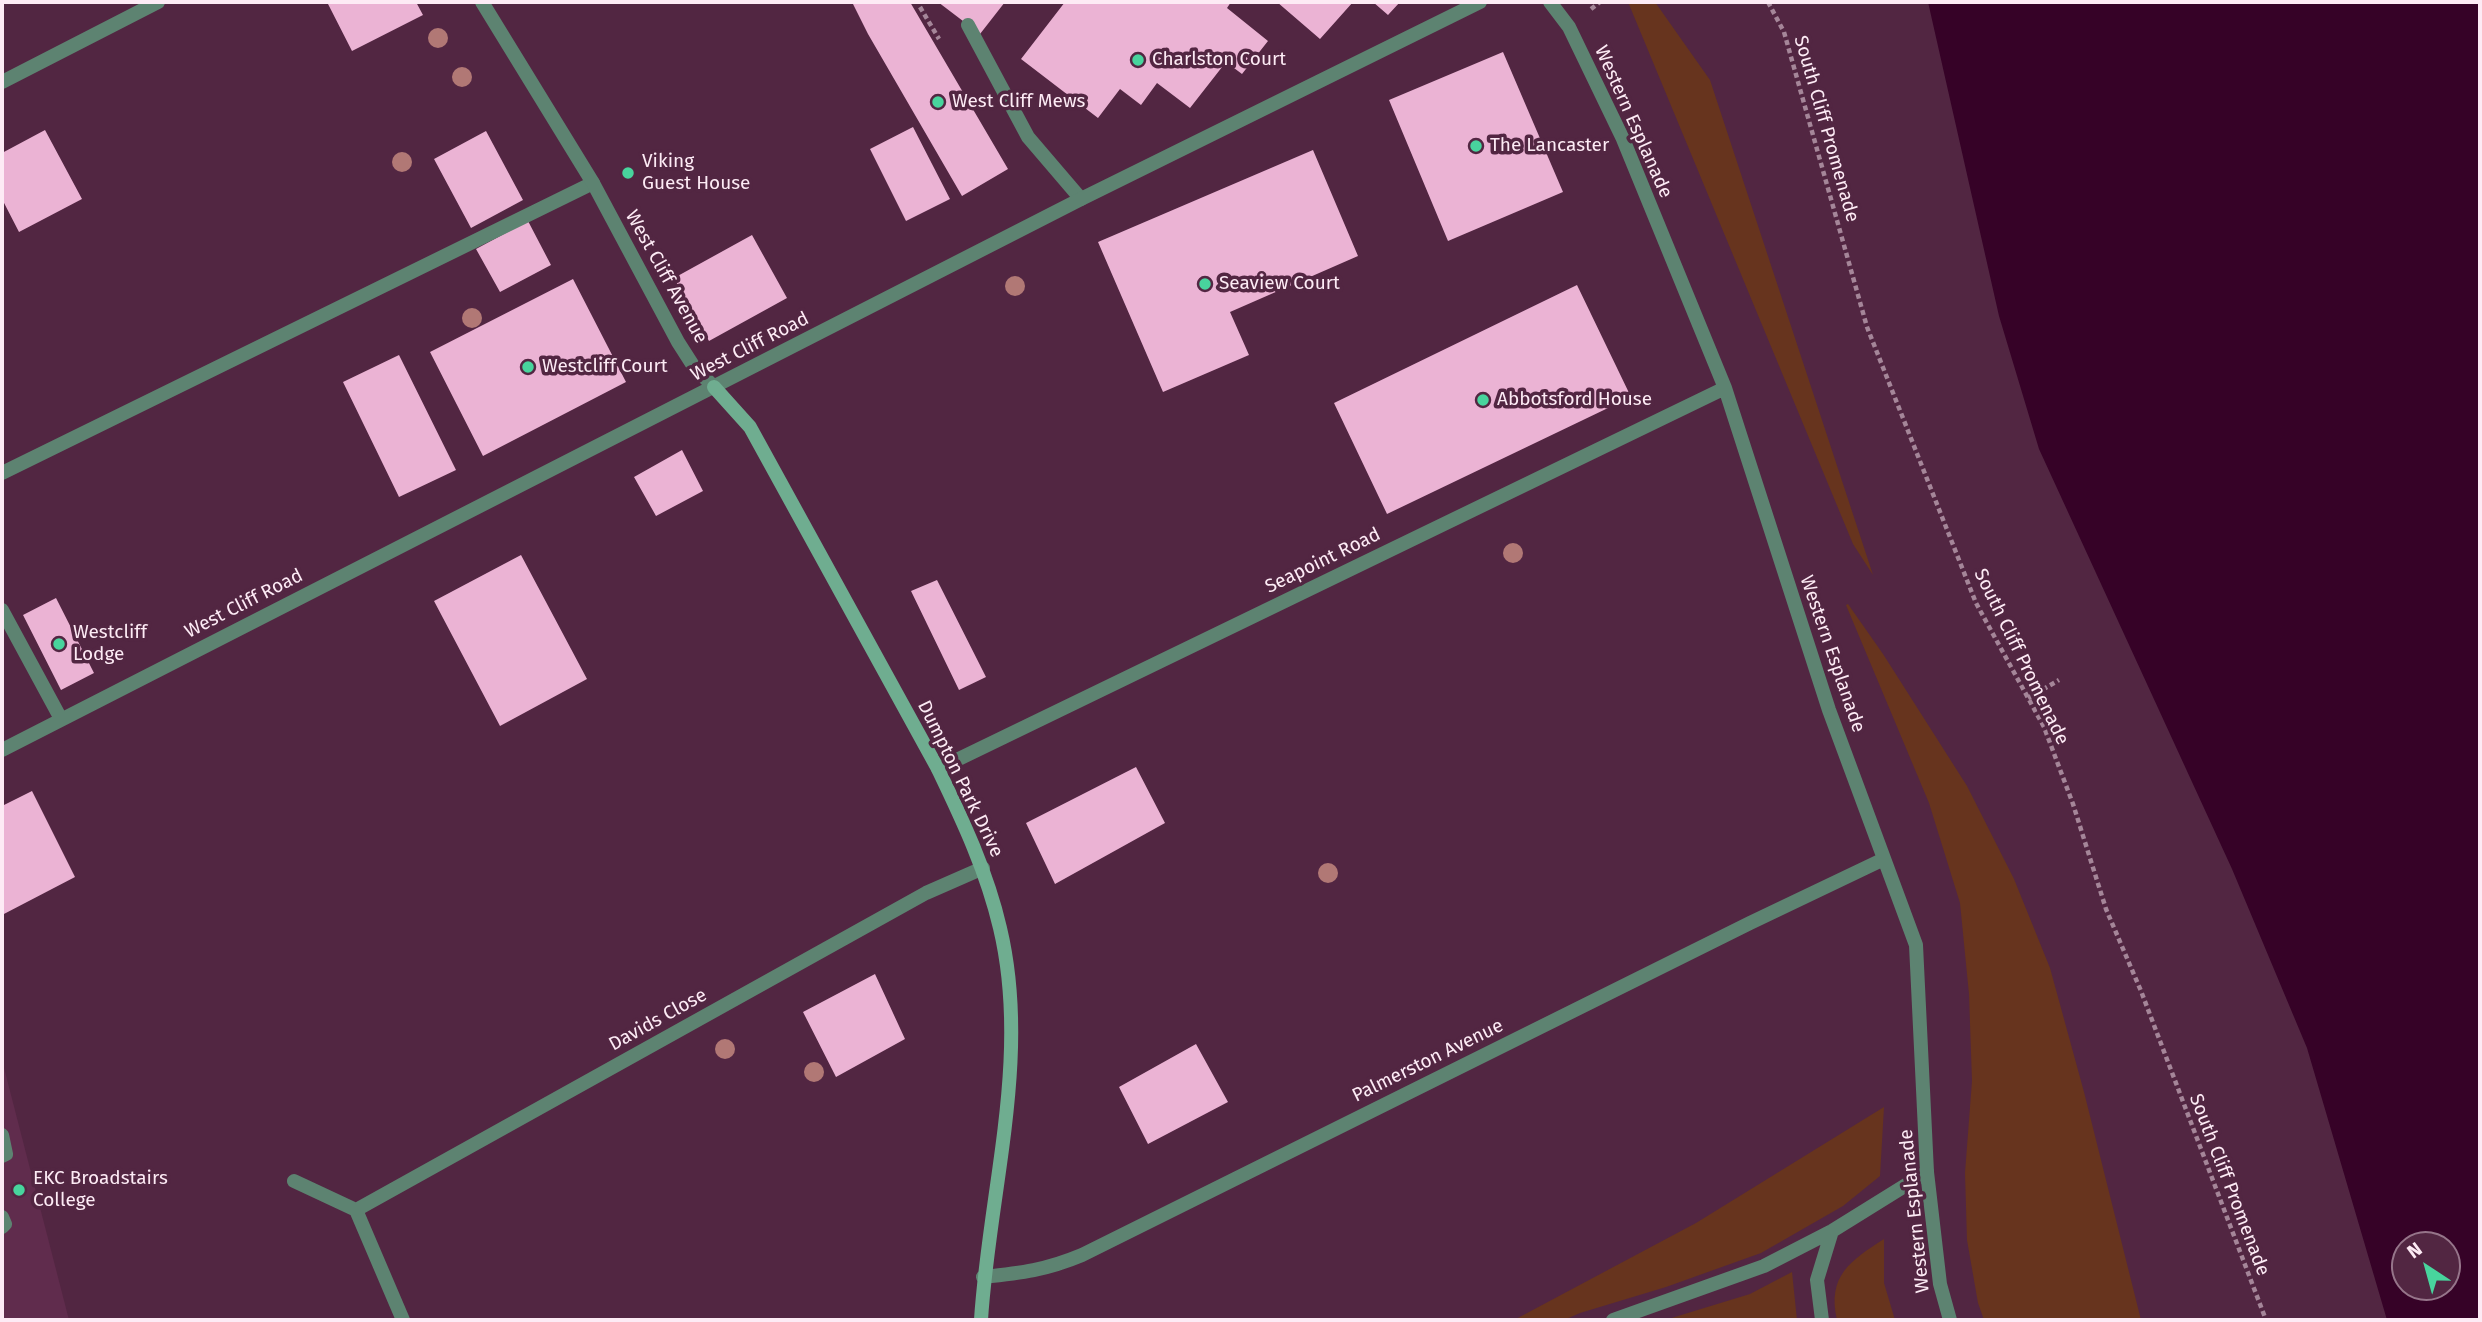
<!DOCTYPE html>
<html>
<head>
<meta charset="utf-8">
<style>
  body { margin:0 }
  #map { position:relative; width:2482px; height:1322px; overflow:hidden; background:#522642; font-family:"Fira Sans",sans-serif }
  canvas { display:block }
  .frame { position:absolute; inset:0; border:4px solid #fdebf5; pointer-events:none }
  .north { position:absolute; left:2391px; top:1231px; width:70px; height:70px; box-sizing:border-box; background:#522642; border:2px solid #96758a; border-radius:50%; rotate:324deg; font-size:19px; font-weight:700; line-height:28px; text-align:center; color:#fdebf5 }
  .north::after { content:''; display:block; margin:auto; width:24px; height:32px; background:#48d49d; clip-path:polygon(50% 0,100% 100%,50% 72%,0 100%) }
</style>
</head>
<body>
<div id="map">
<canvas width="2482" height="1322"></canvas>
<div class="frame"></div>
<div class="north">N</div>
</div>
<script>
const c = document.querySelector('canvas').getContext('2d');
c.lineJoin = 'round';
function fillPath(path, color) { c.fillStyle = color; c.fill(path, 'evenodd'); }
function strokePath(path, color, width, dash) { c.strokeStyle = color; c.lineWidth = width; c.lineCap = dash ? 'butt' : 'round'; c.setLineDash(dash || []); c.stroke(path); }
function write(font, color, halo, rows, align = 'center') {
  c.font = font + ' "Fira Sans",sans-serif'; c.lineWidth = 7; c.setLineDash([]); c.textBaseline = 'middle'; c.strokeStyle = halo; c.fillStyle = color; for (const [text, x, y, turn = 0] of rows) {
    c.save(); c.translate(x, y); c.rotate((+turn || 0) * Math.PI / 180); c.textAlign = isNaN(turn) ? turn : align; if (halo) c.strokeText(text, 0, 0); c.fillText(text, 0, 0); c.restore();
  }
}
fillPath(new Path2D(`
  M2,1060L69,1320H2Z`), '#602c4d');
fillPath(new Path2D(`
  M1628,2H1655L1710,80L1873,575L1853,544Z
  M1848,604L1883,654L1967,786L2014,879L2050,968L2084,1092L2141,1320H1984L1978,1303L1967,1240L1965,1173L1972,1081L1969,994L1960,903L1929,803L1846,605Z
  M1884,1107L1880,1176L1843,1206L1761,1253L1666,1287L1580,1313L1564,1320H1514L1696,1223Z
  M1884,1239V1283L1895,1320H1837C1827,1276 1850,1261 1884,1239Z
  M1792,1272L1797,1320H1665L1750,1294Z`), '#67341e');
fillPath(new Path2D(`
  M1928,2H2480V1320H2387L2307,1048L2232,869L2039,449L1999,316ZM2405,1245H2447V1287H2405Z`), '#360227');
fillPath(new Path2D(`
  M327,2H416L423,15L352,51Z
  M852,2H910L1008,169L962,196L868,34Z
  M938,2H1005L980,34Z
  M1065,2H1231L1227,8L1268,41L1242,74L1226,62L1190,108L1157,83L1141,105L1120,89L1098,118L1021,59Z
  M1277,2H1353L1320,39Z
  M1373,2H1400L1388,15Z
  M1503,52L1563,192L1448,241L1389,100Z
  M913,127L950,199L906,221L870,149Z
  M45,130L82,199L19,232L2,199V153Z
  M486,131L523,200L471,228L434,159Z
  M1313,150L1358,256L1230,312L1249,355L1163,392L1098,242Z
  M528,221L551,265L500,292L476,249Z
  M752,235L787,298L709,341L674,278Z
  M573,279L626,382L483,456L430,352Z
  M1577,285L1631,397L1387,514L1334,403Z
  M399,355L456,470L399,497L343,382Z
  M682,450L703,491L656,516L634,477Z
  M521,555L587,679L500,726L434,601Z
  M937,580L986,677L959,690L911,591Z
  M56,598L94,673L61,690L23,615Z
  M1136,767L1165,823L1055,884L1026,823Z
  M32,791L75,877L2,915V806Z
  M875,974L905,1039L836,1077L803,1012Z
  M1196,1044L1228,1102L1148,1144L1119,1087Z`), '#ebb3d4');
strokePath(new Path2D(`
  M1768,2L1784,32L1867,327L1976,603L2044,727L2073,804L2106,909L2141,991L2266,1320
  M920,7L939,39
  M1591,9L1600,2
  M2028,698L2059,680`), '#a58699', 4.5, [5, 3.5]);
strokePath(new Path2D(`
  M968,25L1028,137L1081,199
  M2,473L593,183
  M2,1135L6,1154L2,1156
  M2,1217L5,1224L2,1227
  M1613,1320L1764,1266L1832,1231L1927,1172
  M1822,1320L1817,1280L1832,1231`), '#5d8371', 14);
strokePath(new Path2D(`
  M482,2L593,183L678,342L694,367L714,387
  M1550,2L1569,27L1623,139L1725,388L1829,710L1916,945L1927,1172L1940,1284L1950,1320
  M2,82L158,2
  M2,610L61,719
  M2,750L1081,199L1480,2
  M938,769L1725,388
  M294,1181L356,1210L403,1320
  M356,1210L926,893L983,868
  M983,1277C1022,1273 1046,1270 1082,1255L1750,923L1884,859`), '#5d8371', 14);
strokePath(new Path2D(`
  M714,387L750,427L938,769C963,821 987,872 1000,928C1031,1058 989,1191 981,1320`), '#6fad90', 14);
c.fillStyle = '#b17875';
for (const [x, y] of [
  [438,38],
  [462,77],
  [402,162],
  [1015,286],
  [472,318],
  [1513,553],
  [1328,873],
  [725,1049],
  [814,1072]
]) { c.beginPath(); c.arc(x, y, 10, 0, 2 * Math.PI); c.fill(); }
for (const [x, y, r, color] of [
  [1138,60,7,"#48d49d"],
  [938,102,7,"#48d49d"],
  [1476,146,7,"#48d49d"],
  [628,173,7,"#48d49d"],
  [1205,284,7,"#48d49d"],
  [528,367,7,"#48d49d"],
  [1483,400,7,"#48d49d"],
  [59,644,7,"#48d49d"],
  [19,1190,7,"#48d49d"]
]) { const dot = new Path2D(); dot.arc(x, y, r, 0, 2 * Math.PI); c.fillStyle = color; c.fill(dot); strokePath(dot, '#522642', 2.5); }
write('19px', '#fdebf5', '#522642', [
  ["Charlston Court",1152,60],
  ["West Cliff Mews",952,102],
  ["The Lancaster",1490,146],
  ["Viking",642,162],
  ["Guest House",642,184],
  ["Seaview Court",1219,284],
  ["Westcliff Court",542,367],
  ["Abbotsford House",1497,400],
  ["Westcliff",73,633],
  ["Lodge",73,655],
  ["EKC Broadstairs",33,1179],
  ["College",33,1201]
], 'left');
write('19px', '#fdebf5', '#522642', [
  ["Western Esplanade",1633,122,66],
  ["South Cliff Promenade",1826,129,74],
  ["West Cliff Avenue",666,277,61],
  ["West Cliff Road",750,347,-27],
  ["Seapoint Road",1323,561,-26],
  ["West Cliff Road",244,604,-27],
  ["Western Esplanade",1832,654,71],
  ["South Cliff Promenade",2021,657,64],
  ["Dumpton Park Drive",960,779,64],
  ["Davids Close",658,1020,-29],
  ["Palmerston Avenue",1428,1061,-26],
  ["South Cliff Promenade",2229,1185,69],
  ["Western Esplanade",1915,1211,-96]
]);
</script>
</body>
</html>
